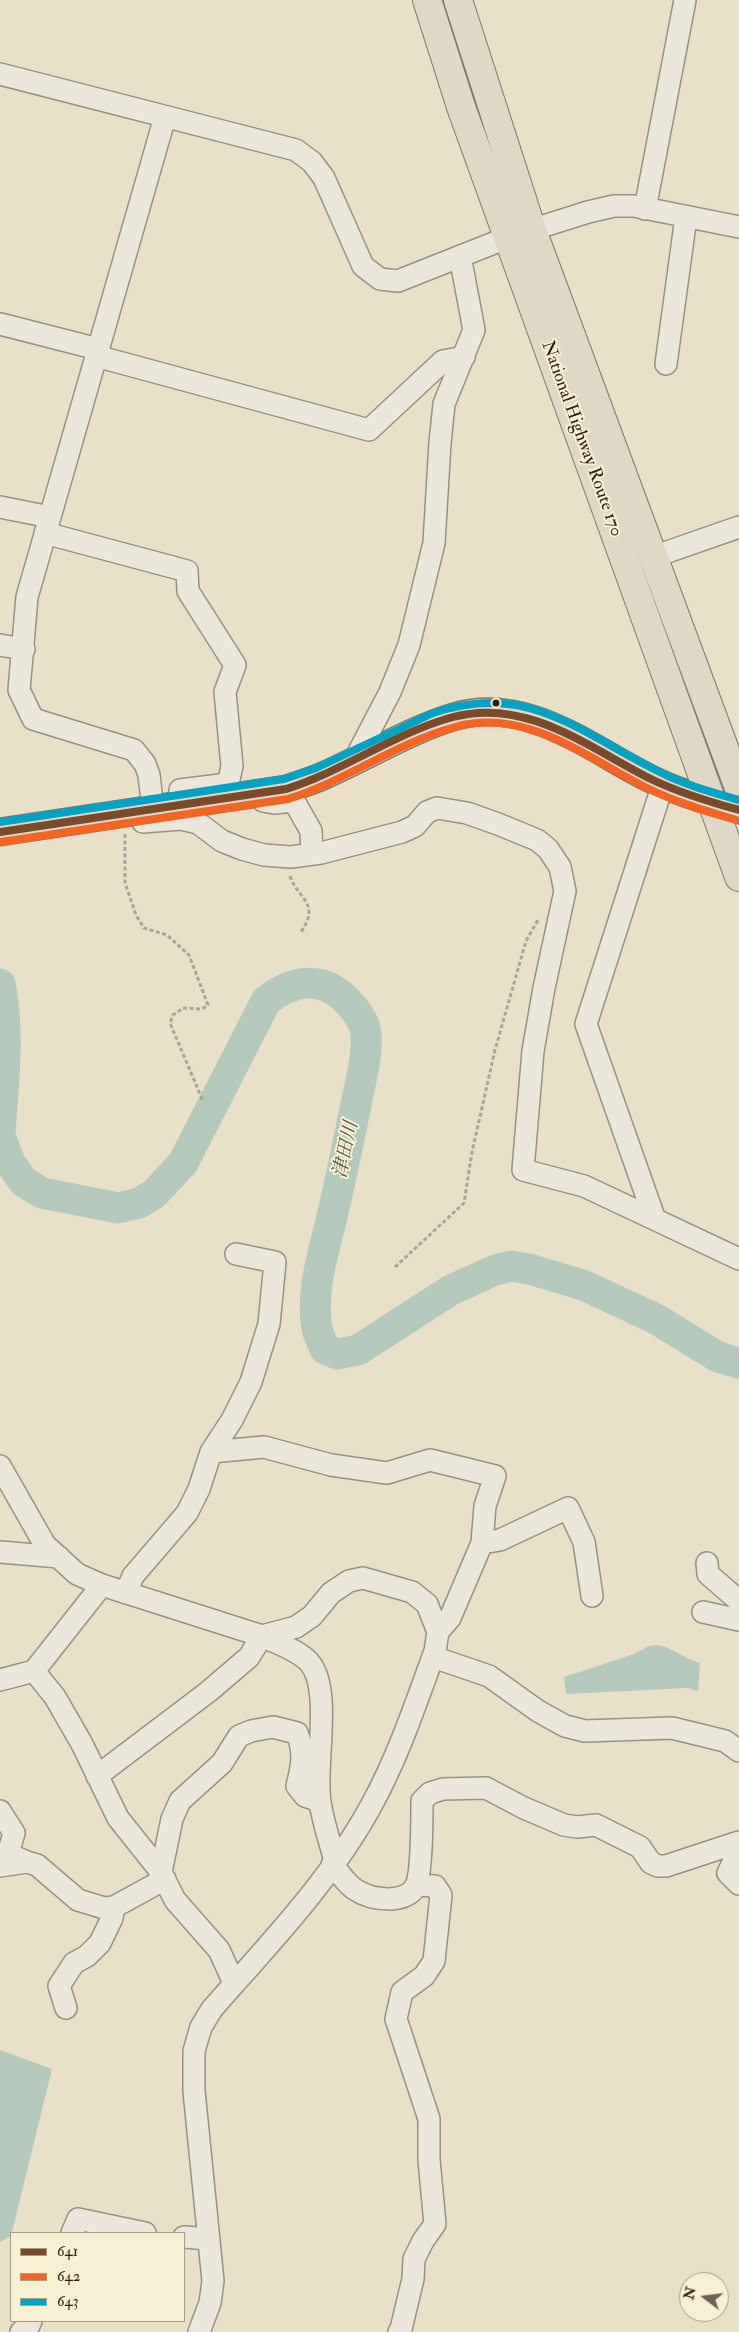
<!DOCTYPE html>
<html>
<head>
<meta charset="utf-8">
<style>
  body { margin:0 }
  #map { position:relative; width:739px; height:2332px; overflow:hidden; background:#e8e0c7; font-family:"IM FELL Double Pica",serif }
  canvas { display:block }
  .legend { position:absolute; left:10px; top:2232px; width:175px; height:90px; box-sizing:border-box; background:#f8f0d2; border:1px solid #a89c86; margin:0; padding:6px 9px; list-style:none; font-size:15px; color:#2f1f14 }
  .legend li { display:flex; align-items:center; gap:10px; height:25px }
  .legend b { width:25px; border:1px solid #a89c86 }
  .north { position:absolute; left:679px; top:2272px; width:50px; height:50px; box-sizing:border-box; background:#f8f0d2; border:1px solid #a89c86; border-radius:50%; rotate:285deg; font-size:14px; font-weight:700; line-height:20px; text-align:center; color:#2f1f14 }
  .north::after { content:''; display:block; margin:auto; width:18px; height:22px; background:#706353; clip-path:polygon(50% 0,100% 100%,50% 72%,0 100%) }
</style>
</head>
<body>
<div id="map">
<canvas width="739" height="2332"></canvas>
<ul class="legend">
<li><b style="height:6px;background:#7a4b2a"></b>641</li>
<li><b style="height:6px;background:#f26522"></b>642</li>
<li><b style="height:6px;background:#02a2c5"></b>643</li>
</ul>
<div class="north">N</div>
</div>
<script>
const c = document.querySelector('canvas').getContext('2d');
c.lineJoin = 'round';
function fillPath(path, color) { c.fillStyle = color; c.fill(path, 'evenodd'); }
function strokePath(path, color, width, dash) { c.strokeStyle = color; c.lineWidth = width; c.lineCap = dash ? 'butt' : 'round'; c.setLineDash(dash || []); c.stroke(path); }
function write(font, color, halo, rows, align = 'center') {
  c.font = font + ' "IM FELL Double Pica","Noto Serif JP",serif'; c.lineWidth = 4; c.setLineDash([]); c.textBaseline = 'middle'; c.strokeStyle = halo; c.fillStyle = color; for (const [text, x, y, turn = 0] of rows) {
    c.save(); c.translate(x, y); c.rotate((+turn || 0) * Math.PI / 180); c.textAlign = isNaN(turn) ? turn : align; if (halo) c.strokeText(text, 0, 0); c.fillText(text, 0, 0); c.restore();
  }
}
fillPath(new Path2D(`
  M658,1645C673,1648 685,1659 700,1663L698,1691L687,1688L566,1694L564,1677L634,1654L649,1646Z
  M0,2050L52,2069L11,2236L0,2242Z`), '#b4c9bc');
strokePath(new Path2D(`
  M0,984C10,1033 3,1084 0,1134
  M0,1136L10,1163L24,1182L42,1193L118,1208L139,1203L154,1194L183,1163L266,1001C293,979 324,975 349,1003C356,1010 365,1023 366,1033C368,1054 361,1079 357,1100C349,1138 342,1175 333,1212C325,1249 310,1290 317,1328C318,1335 322,1342 325,1349L337,1354L358,1350L451,1290L495,1270L511,1266L529,1269L583,1285L656,1319L718,1357L739,1363`), '#b4c9bc', 31);
const minor = new Path2D(`
  M0,74L296,150L312,162L324,178L363,266L380,279L398,281L509,237L588,212L614,206H634L739,227
  M645,209L685,0
  M0,324L98,349
  M96,356L369,430L443,361L464,357
  M666,364L686,217
  M0,507L50,517
  M45,533L187,571L188,591L235,665L225,692L232,766L228,784L180,790L179,806
  M653,557L739,527
  M0,645L24,649
  M354,761L390,692L409,645L434,543L440,443L444,404L474,330L460,256
  M263,801L274,803L294,801L311,831L312,854
  M153,810L149,775L145,764L134,750L33,719L19,690L27,597L165,117
  M143,822L181,819L198,823L222,841L242,849L264,855L291,857L321,853L402,832L415,826L427,812L437,808L467,813L498,824L537,840L548,849L560,867L565,891L544,988L533,1051L523,1170L584,1186L739,1259
  M654,1217L586,1024L663,784
  M211,1452L264,1447L331,1465L387,1473L430,1460L495,1476L485,1506L482,1543L450,1618L438,1632
  M0,1466L45,1545L77,1574L102,1585L262,1636L296,1627L312,1616L331,1593L349,1581L363,1578L412,1592L427,1604L438,1632L435,1651C416,1703 398,1757 371,1806C330,1881 268,1945 212,2009L201,2027L194,2051V2091L213,2281L210,2303L199,2332
  M482,1543L500,1540L568,1508L584,1542L592,1596
  M0,1552L59,1557
  M707,1563L708,1574L739,1601
  M126,1593L133,1576L187,1513L199,1489L211,1452L232,1420L251,1382L269,1324L275,1262L236,1254
  M703,1612L739,1620
  M433,1657L489,1676L538,1711L565,1726L585,1731L672,1728L725,1741L739,1751
  M34,1671L55,1697L82,1744L118,1818L161,1872L175,1900L219,1950L234,1983
  M0,1680L34,1671L102,1585
  M97,1776L208,1692L249,1657L262,1636C276,1643 298,1650 309,1662C333,1689 314,1766 320,1802C323,1822 330,1842 335,1861
  M0,1811L14,1833L8,1854L27,1862
  M739,1850L728,1873L739,1884
  M332,1865C340,1873 347,1885 356,1890C371,1900 406,1905 416,1886C422,1872 422,1818 422,1801L430,1793L443,1789L486,1788L524,1808L564,1825L577,1827L596,1825L640,1847L651,1863L658,1866H666L739,1842
  M0,1866L27,1862L37,1865L78,1900L104,1908L114,1907L165,1879
  M161,1872L172,1819L180,1801L222,1763L239,1736L251,1731L273,1727L297,1733C305,1753 302,1766 297,1786L305,1796L320,1801
  M66,2008L59,1986L74,1963L87,1956L100,1943L112,1918L114,1907
  M72,2233L78,2219L145,2233
  M184,2237L209,2239
  M21,2332L28,2327L31,2321
  M399,2332L401,2329L413,2279L414,2259L423,2241L435,2224L429,2160V2119L396,2019L402,1992L424,1976L434,1961L441,1895L435,1886L416,1885`);
const major = new Path2D(`
  M0,832L286,789C299,785 312,781 325,775C368,756 408,731 453,717C527,694 591,750 653,780C680,793 710,802 739,810`);
const highway = new Path2D(`
  M427,0L461,107L739,877
  M458,0L532,230L739,788`);
strokePath(minor, '#979182', 24);
strokePath(major, '#7d776a', 29);
strokePath(highway, '#7d776a', 30);
strokePath(new Path2D(`
  M125,834V883L136,915L144,928L167,935L189,955L208,1005L202,1009L183,1008L173,1015L170,1023L203,1101
  M290,876C298,900 321,902 301,932
  M395,1267L464,1203L472,1152L495,1050L526,941L539,918`), '#a8a499', 3, [4, 2.5]);
strokePath(minor, '#ebe8db', 21);
strokePath(major, '#dfd8c5', 26);
strokePath(highway, '#dfd8c5', 28);
strokePath(new Path2D(`
  M0,832L286,789C344,771 394,733 453,717C528,697 590,749 653,780C680,793 710,802 739,810`), '#7a4b2a', 8);
strokePath(new Path2D(`
  M1,842L288,799C346,781 396,743 455,727C526,707 587,758 647,788C675,802 706,811 736,820`), '#f26522', 8);
strokePath(new Path2D(`
  M0,822L284,779L316,768L433,713C526,681 578,731 656,770C682,784 711,792 739,800`), '#02a2c5', 8);
for (const [x, y, r, color] of [
  [496,703,4.5,"#2f1f14"]
]) { const dot = new Path2D(); dot.arc(x, y, r, 0, 2 * Math.PI); c.fillStyle = color; c.fill(dot); strokePath(dot, '#f8f0d2', 2); }
write('18px', '#2f1f14', '#f8f0d2', [
  ["National Highway Route 170",581,439,70]
]);
write('italic 19px', '#504f45', '#f8f0d2', [
  ["津田川",347,1150,-78]
]);
</script>
</body>
</html>
